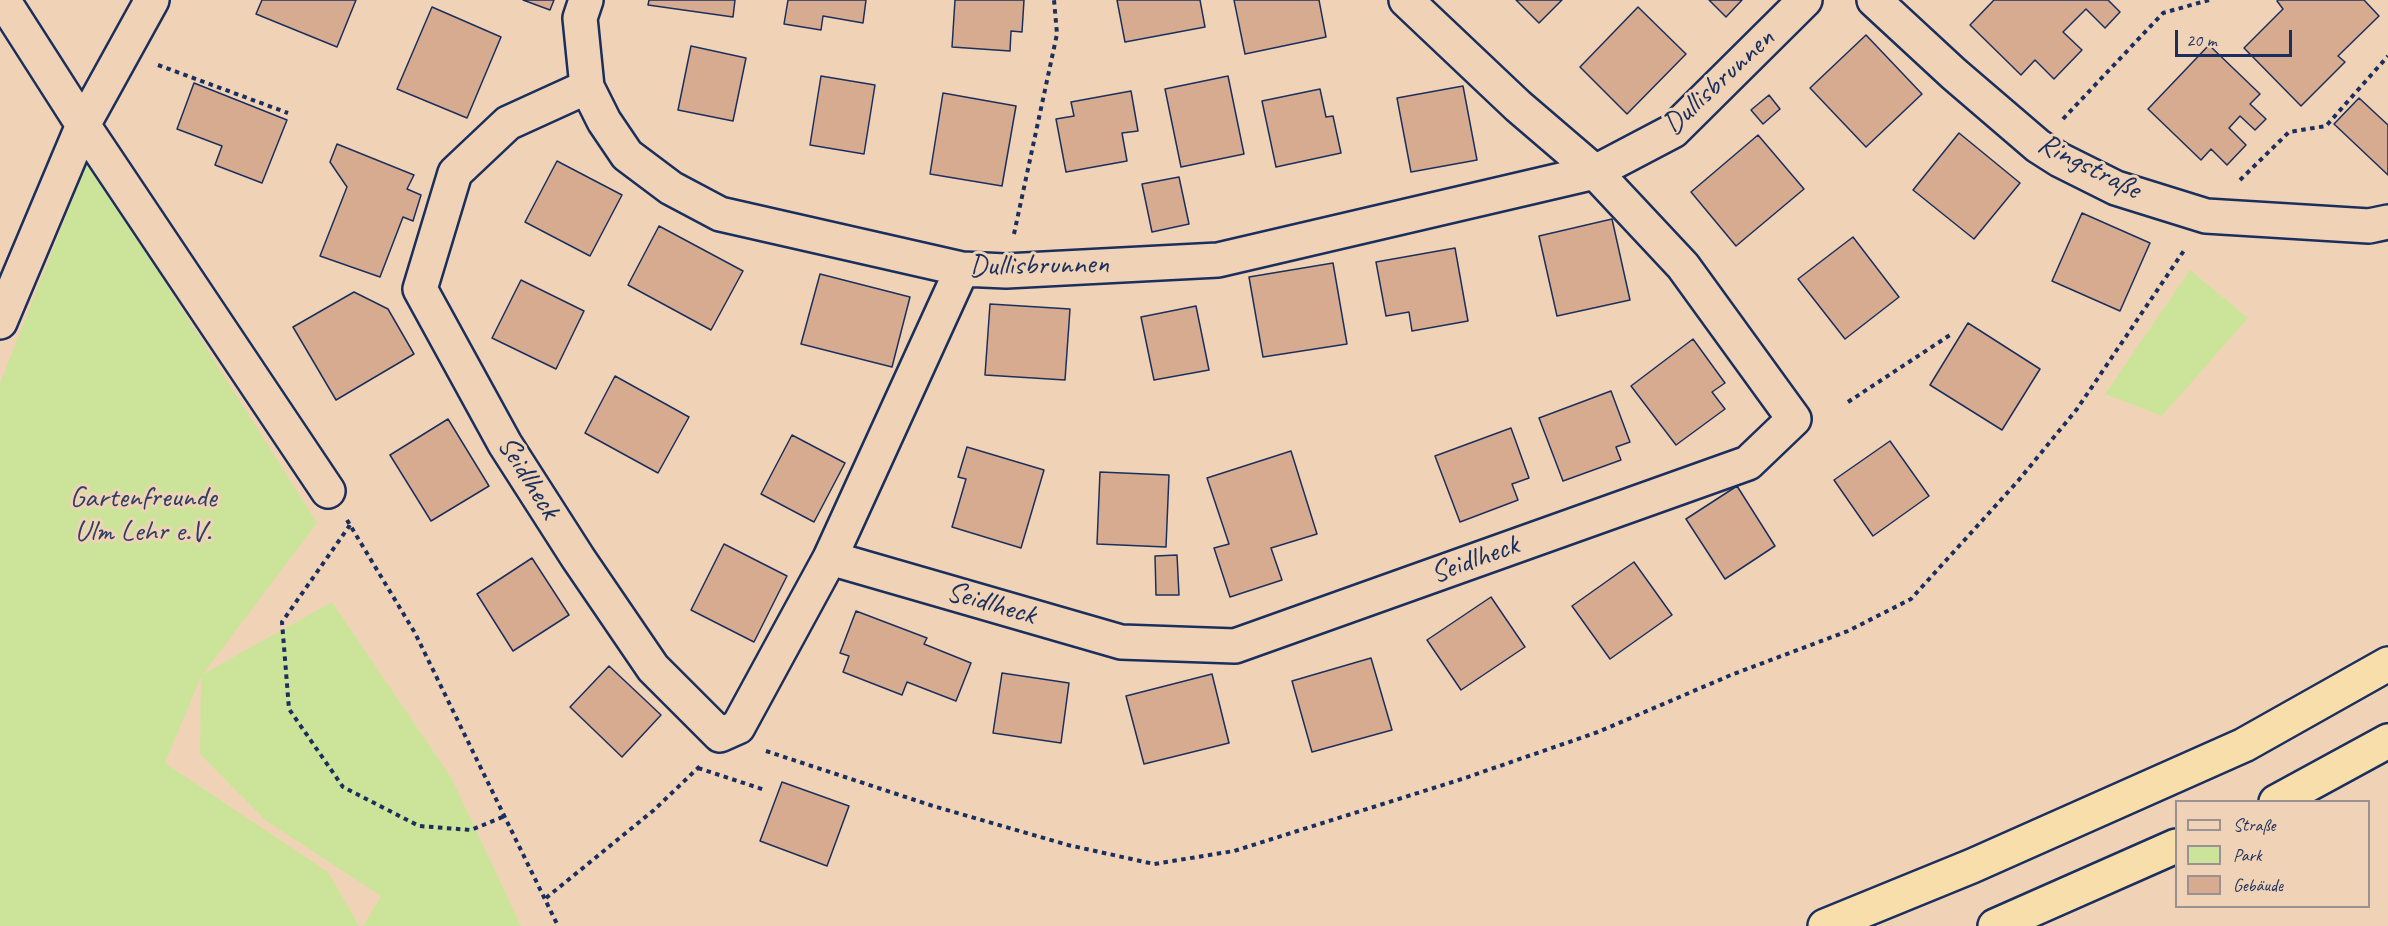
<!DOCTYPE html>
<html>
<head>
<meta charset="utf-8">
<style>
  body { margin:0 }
  #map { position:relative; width:2388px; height:926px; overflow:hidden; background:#f0d3b6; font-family:Caveat,sans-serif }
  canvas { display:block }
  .legend { position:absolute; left:2175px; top:800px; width:195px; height:108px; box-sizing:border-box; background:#f0d3b6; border:2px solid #9b9193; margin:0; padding:8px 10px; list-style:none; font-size:18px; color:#1b2f5e }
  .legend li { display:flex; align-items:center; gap:12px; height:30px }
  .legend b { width:30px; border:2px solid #9b9193 }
  .scale { position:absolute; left:2175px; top:30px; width:117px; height:27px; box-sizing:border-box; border:3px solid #1b2f5e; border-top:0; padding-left:8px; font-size:18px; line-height:21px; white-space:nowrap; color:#1b2f5e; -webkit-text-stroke:4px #f0d3b6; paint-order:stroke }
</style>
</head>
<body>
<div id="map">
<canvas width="2388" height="926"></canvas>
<ul class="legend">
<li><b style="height:8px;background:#f0d3b6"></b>Straße</li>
<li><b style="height:16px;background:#cce49a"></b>Park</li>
<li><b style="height:16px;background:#d6ab90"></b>Gebäude</li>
</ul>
<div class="scale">20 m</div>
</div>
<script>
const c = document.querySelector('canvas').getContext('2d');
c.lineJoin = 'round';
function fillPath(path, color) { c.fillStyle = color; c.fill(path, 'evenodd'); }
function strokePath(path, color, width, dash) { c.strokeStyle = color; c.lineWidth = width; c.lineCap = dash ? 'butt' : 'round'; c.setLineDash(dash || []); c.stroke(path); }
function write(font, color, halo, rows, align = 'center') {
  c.font = font + ' Caveat,sans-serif'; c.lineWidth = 6; c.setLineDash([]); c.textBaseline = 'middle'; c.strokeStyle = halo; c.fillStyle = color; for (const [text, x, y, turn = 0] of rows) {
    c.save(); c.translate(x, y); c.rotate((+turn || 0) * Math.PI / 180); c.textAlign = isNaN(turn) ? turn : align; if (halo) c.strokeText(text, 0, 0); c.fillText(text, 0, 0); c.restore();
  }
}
fillPath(new Path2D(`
  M88,160L317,523L203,674L332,602L452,779L521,926H363L381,896L265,820L200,754L201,677L165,763L328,872L359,926H0V383Z
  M2190,270L2248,318L2162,416L2105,394Z`), '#cce49a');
const building = new Path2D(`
  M262,0H356L337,47L256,14Z
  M523,0H554L550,10Z
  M649,0H735L733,17L648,5Z
  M788,0H866L863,23L823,16L821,30L784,24Z
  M955,0H1024L1022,32L1011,31L1010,51L952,47Z
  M1117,0H1200L1205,27L1125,42Z
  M1234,0H1319L1326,37L1245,54Z
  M1516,0H1562L1539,23Z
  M1709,0H1742L1726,17Z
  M1994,0H2108L2120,12L2105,28L2086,9L2063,32L2082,50L2054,79L2035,60L2021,75L1970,25Z
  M2278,0H2364L2379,16L2338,56L2345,62L2301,106L2244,48L2283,9L2277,1Z
  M432,7L501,37L467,118L397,89Z
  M1638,7L1686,54L1627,114L1580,67Z
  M1866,35L1922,94L1866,147L1810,88Z
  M2209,45L2260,94L2250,104L2266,119L2255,130L2240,116L2229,128L2246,145L2227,165L2211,149L2201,160L2148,109Z
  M691,46L746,58L733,121L678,110Z
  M821,76L875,85L864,154L810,145Z
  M1228,76L1244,154L1181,167L1165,89Z
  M194,83L287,120L262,183L215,165L222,146L177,129Z
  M1463,86L1477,160L1411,172L1397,98Z
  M1320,89L1326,117L1333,116L1341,153L1276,167L1262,101Z
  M1131,91L1138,131L1122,133L1127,161L1066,172L1056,119L1074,116L1071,102Z
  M943,93L1016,106L1002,186L930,174Z
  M1769,95L1780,109L1763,124L1751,110Z
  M2359,98L2388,125V175L2334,124Z
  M1959,133L2020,183L1974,239L1913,190Z
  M1758,135L1804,189L1736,246L1691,192Z
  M337,144L414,175L407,189L421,195L413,221L403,217L380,277L320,256L347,187L330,162Z
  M557,161L622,195L590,256L525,222Z
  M1179,177L1189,224L1152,232L1142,184Z
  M2082,213L2150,243L2120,311L2052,281Z
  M1612,219L1630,300L1557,316L1539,236Z
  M659,226L743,271L711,330L628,285Z
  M1853,237L1899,297L1845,339L1798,279Z
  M1455,248L1468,321L1412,331L1409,312L1386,316L1376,262Z
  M1333,263L1347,344L1263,357L1249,277Z
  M820,274L910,297L892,367L801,344Z
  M521,280L584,311L556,369L492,338Z
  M354,292L388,309L414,354L336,400L293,327Z
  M990,304L1070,309L1065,380L985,375Z
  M1196,306L1209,370L1154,380L1141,317Z
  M1968,323L2040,369L2002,430L1930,385Z
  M1693,339L1725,383L1712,392L1725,409L1676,445L1631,386Z
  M615,376L689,417L658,473L585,433Z
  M1611,391L1630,442L1616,447L1621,460L1563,481L1539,418Z
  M448,419L489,486L431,521L390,455Z
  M1511,428L1529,478L1512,484L1518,500L1460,522L1435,456Z
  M792,435L845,463L814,522L761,494Z
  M1890,441L1929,496L1873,536L1834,480Z
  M967,447L1044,470L1021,548L952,527L966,479L958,477Z
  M1291,451L1317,534L1271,548L1282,580L1230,597L1214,548L1229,544L1207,478Z
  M1100,472L1169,475L1166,547L1097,544Z
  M1737,486L1775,546L1725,579L1686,519Z
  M724,544L787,576L754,642L691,610Z
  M1177,555L1179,595H1156L1155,556Z
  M532,558L569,615L513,651L477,594Z
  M1634,562L1672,615L1610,659L1572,606Z
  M1491,597L1525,647L1461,690L1427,640Z
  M856,611L927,638L924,644L971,663L956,701L907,682L902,695L843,672L849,656L840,653Z
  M1371,658L1392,730L1312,752L1292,681Z
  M609,666L661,715L622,757L570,707Z
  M1002,673L1069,683L1061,743L993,733Z
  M1212,674L1229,743L1144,764L1126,696Z
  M782,782L849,806L827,866L760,841Z`);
fillPath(building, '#d6ab90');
strokePath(building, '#1b2f5e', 1.5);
const minor = new Path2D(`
  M3,0L83,125L328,491
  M586,0L580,18L587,87L604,121L627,155L671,188L720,214L962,269L1006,271L1218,260L1595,172L1673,131L1805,0
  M1874,0L1954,74L2038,146L2060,160L2116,188L2206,216L2369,226L2388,222
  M587,87L508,123L455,173L420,289L505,444L578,558L653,668L720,735L738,727L830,558L1121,642L1235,646L1748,463L1794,419L1683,266L1595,172L1518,106L1406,0
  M0,322L83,125L152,0
  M830,558L962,269`);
const trunk = new Path2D(`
  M2276,802L2388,741
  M1825,926L1972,866L2244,745L2388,664
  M1995,926L2176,846`);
strokePath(minor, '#1b2f5e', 38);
strokePath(trunk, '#1b2f5e', 38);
strokePath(new Path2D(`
  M158,65L288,113
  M2063,119L2163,13L2209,0
  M2240,180L2289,132L2326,126L2388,56
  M1014,234L1057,34L1054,0
  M1848,402L1950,335
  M347,520L415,633L558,926
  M350,525L282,622L289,709L343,787L419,826L471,830L505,816
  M766,751L933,806L1068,845L1154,864L1234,851L1462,779L1598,732L1731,675L1848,631L1911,599L2018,481L2077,409L2185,249
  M698,768L765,790
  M546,898L654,810L700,766`), '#1b2f5e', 4, [4.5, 4.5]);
strokePath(minor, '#f0d3b6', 33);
strokePath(trunk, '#f8deab', 33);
write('30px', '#1b2f5e', '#f0d3b6', [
  ["Dullisbrunnen",1719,82,-43],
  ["Ringstraße",2089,167,27],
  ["Dullisbrunnen",1039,266,-1],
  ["Seidlheck",528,478,58],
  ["Seidlheck",1475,560,-20],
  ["Seidlheck",991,604,16]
]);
write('30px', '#2d4164', '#f0d3b6', [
  ["Gartenfreunde",143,498],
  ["Ulm Lehr e.V.",143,532]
]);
</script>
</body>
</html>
